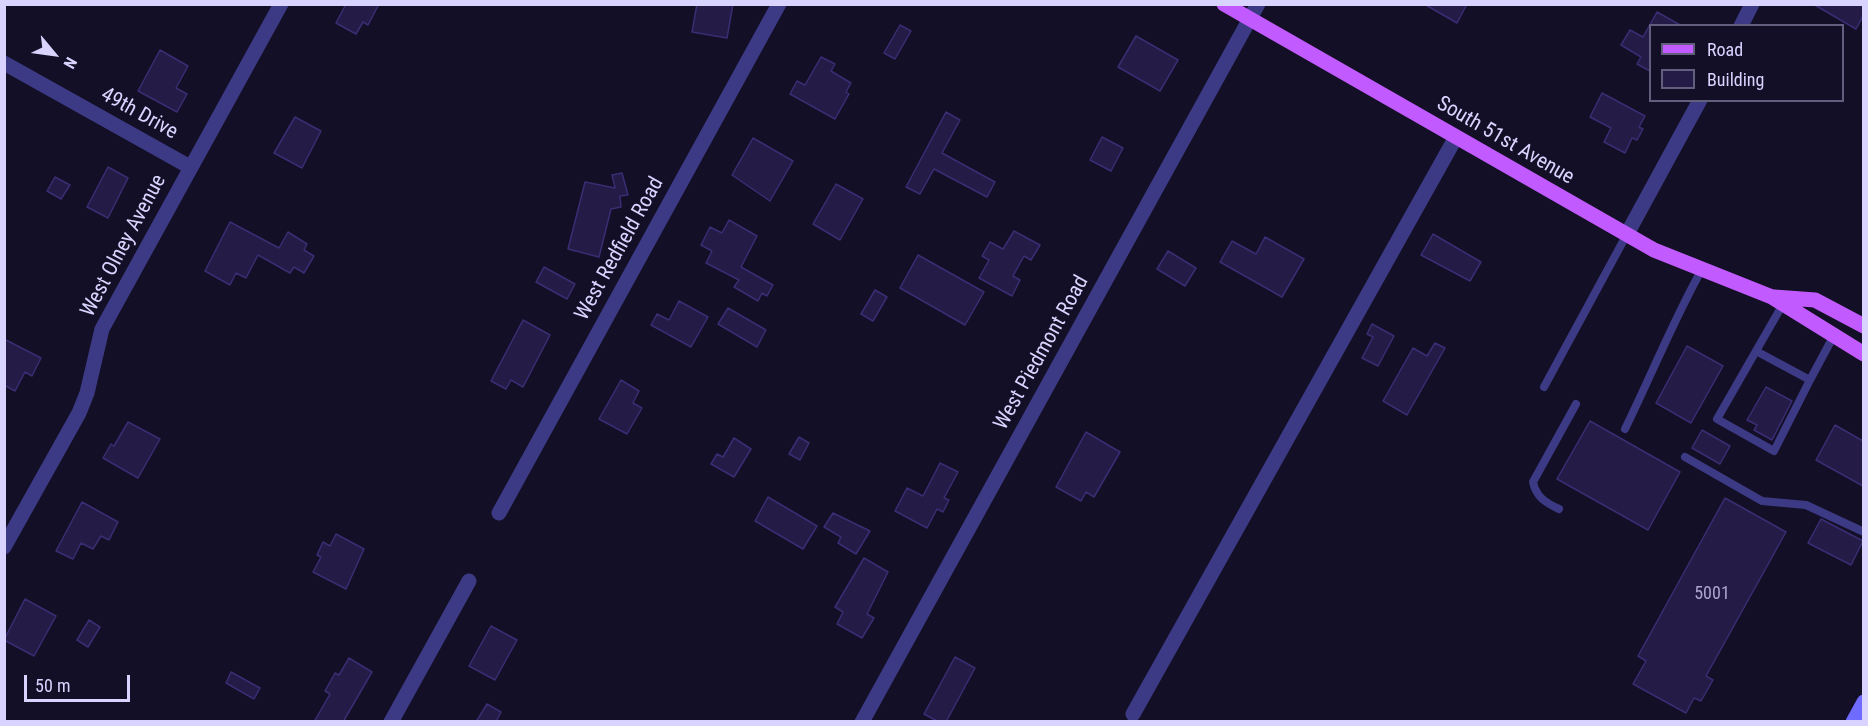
<!DOCTYPE html>
<html>
<head>
<meta charset="utf-8">
<style>
  body { margin:0 }
  #map { position:relative; width:1868px; height:726px; overflow:hidden; background:#130f26; font-family:"Roboto Condensed",sans-serif }
  canvas { display:block }
  .frame { position:absolute; inset:0; border:6px solid #d9d4ff; pointer-events:none }
  .legend { position:absolute; left:1649px; top:24px; width:195px; height:78px; box-sizing:border-box; background:#130f26; border:2px solid #625e7d; margin:0; padding:8px 10px; list-style:none; font-size:18px; color:#d9d4ff }
  .legend li { display:flex; align-items:center; gap:12px; height:30px }
  .legend b { width:30px; border:2px solid #625e7d }
  .north { position:absolute; left:24px; top:24px; width:60px; height:60px; -webkit-text-stroke:4px #130f26; paint-order:stroke; rotate:119deg; font-size:16px; font-weight:700; line-height:24px; text-align:center; color:#d9d4ff }
  .north::after { content:''; display:block; margin:auto; width:21px; height:27px; background:#d9d4ff; clip-path:polygon(50% 0,100% 100%,50% 72%,0 100%) }
  .scale { position:absolute; left:24px; top:675px; width:106px; height:27px; box-sizing:border-box; border:3px solid #d9d4ff; border-top:0; padding-left:8px; font-size:18px; line-height:21px; white-space:nowrap; color:#d9d4ff; -webkit-text-stroke:4px #130f26; paint-order:stroke }
</style>
</head>
<body>
<div id="map">
<canvas width="1868" height="726"></canvas>
<div class="frame"></div>
<ul class="legend">
<li><b style="height:8px;background:#c25bff"></b>Road</li>
<li><b style="height:16px;background:#241b47"></b>Building</li>
</ul>
<div class="north">N</div>
<div class="scale">50 m</div>
</div>
<script>
const c = document.querySelector('canvas').getContext('2d');
c.lineJoin = 'round';
function fillPath(path, color) { c.fillStyle = color; c.fill(path, 'evenodd'); }
function strokePath(path, color, width, dash) { c.strokeStyle = color; c.lineWidth = width; c.lineCap = dash ? 'butt' : 'round'; c.setLineDash(dash || []); c.stroke(path); }
function write(font, color, halo, rows, align = 'center') {
  c.font = font + ' "Roboto Condensed",sans-serif'; c.lineWidth = 6; c.setLineDash([]); c.textBaseline = 'middle'; c.strokeStyle = halo; c.fillStyle = color; for (const [text, x, y, turn = 0] of rows) {
    c.save(); c.translate(x, y); c.rotate((+turn || 0) * Math.PI / 180); c.textAlign = isNaN(turn) ? turn : align; if (halo) c.strokeText(text, 0, 0); c.fillText(text, 0, 0); c.restore();
  }
}
const building = new Path2D(`
  M346,4H379L368,25L363,22L356,34L336,23Z
  M697,4H733L727,38L692,32Z
  M1424,4H1467L1457,23Z
  M1813,4H1863V16L1856,29Z
  M1657,12L1682,26H1650V71L1637,64L1641,57L1621,45L1630,30L1643,37Z
  M900,25L911,31L895,59L884,53Z
  M1136,36L1178,60L1160,91L1118,67Z
  M160,50L188,66L176,88L187,94L177,112L138,91Z
  M821,57L835,64L831,71L851,83L846,92L849,94L835,119L790,94L797,81L805,85Z
  M1602,93L1645,116L1639,127L1643,129L1637,140L1632,138L1625,153L1604,142L1611,128L1590,117Z
  M946,112L960,120L942,153L995,182L987,197L934,169L920,194L906,187Z
  M295,117L321,131L302,168L274,153Z
  M1102,137L1123,148L1111,171L1090,160Z
  M753,138L793,161L770,201L732,175Z
  M108,167L128,178L108,218L87,207Z
  M622,173L628,195L620,196L621,207L611,209L599,257L568,249L585,182L615,188L612,175Z
  M55,177L70,185L61,199L47,191Z
  M836,184L863,199L840,240L813,224Z
  M729,220L757,236L741,267L773,285L767,296L762,293L758,301L734,287L739,280L706,263L712,251L701,245L710,227L722,233Z
  M230,222L279,248L288,232L307,244L304,250L314,256L304,273L294,267L290,273L258,255L246,278L236,273L230,285L205,271Z
  M1014,231L1040,245L1031,260L1024,256L1013,276L1020,280L1012,296L979,278L989,260L982,256L990,242L1003,249Z
  M1433,234L1481,262L1470,281L1421,255Z
  M1265,237L1304,259L1282,297L1220,262L1232,241L1256,254Z
  M1168,251L1196,268L1185,286L1157,269Z
  M918,255L984,292L965,325L900,288Z
  M544,267L575,284L567,299L536,282Z
  M875,290L887,297L873,321L861,314Z
  M679,301L708,317L691,347L651,325L657,314L669,320Z
  M728,308L766,330L757,347L718,324Z
  M523,320L550,335L523,387L511,380L506,389L491,381Z
  M1372,324L1394,336L1378,366L1362,358L1373,337L1367,334Z
  M4,339L41,358L32,376L25,372L15,391L4,385Z
  M1435,343L1445,348L1407,415L1383,401L1413,348L1427,356Z
  M1687,346L1723,366L1691,423L1656,403Z
  M621,380L639,391L633,403L642,408L627,434L599,419Z
  M1766,387L1792,401L1772,440L1754,430L1757,425L1747,420Z
  M1590,421L1680,472L1648,530L1557,479Z
  M128,422L160,439L138,478L103,458L111,444L114,446Z
  M1835,425L1863,441V486L1816,460Z
  M1702,430L1730,446L1720,464L1692,448Z
  M1086,432L1120,452L1094,497L1086,492L1081,501L1056,487Z
  M799,437L809,443L800,460L789,454Z
  M734,438L751,449L734,477L711,464L717,454L723,457Z
  M940,463L958,472L944,498L949,500L943,512L937,509L927,528L895,511L907,488L923,496Z
  M768,497L817,526L803,549L755,521Z
  M1725,498L1786,532L1706,676L1713,680L1701,701L1694,698L1686,713L1633,684L1646,661L1638,656Z
  M82,502L118,522L109,540L101,536L93,549L81,543L73,559L56,551Z
  M833,513L870,531L856,554L838,543L841,537L824,527Z
  M1821,519L1863,541L1851,565L1808,543Z
  M336,534L364,549L346,589L313,572L321,557L317,555L323,542L330,546Z
  M864,558L888,572L867,614L874,618L862,638L837,624L843,612L835,607Z
  M25,599L56,616L34,656L4,640Z
  M89,620L100,627L88,647L77,640Z
  M491,626L517,640L495,680L469,666Z
  M955,657L975,668L946,722H939L924,714Z
  M349,658L372,672L343,722H314L330,694L325,691L335,673L339,675Z
  M231,672L260,688L254,699L226,683Z
  M487,704L501,712L496,722H476Z`);
fillPath(building, '#241b47');
strokePath(building, '#3b2d73', 1.5);
strokePath(new Path2D(`
  M1783,304L1756,351L1810,380L1833,337
  M1756,351L1717,419L1774,451L1810,380
  M1544,387L1627,234
  M1625,429C1651,376 1673,321 1702,269
  M1685,457L1762,501L1806,505L1864,532
  M1559,509C1546,503 1536,497 1533,482L1576,404`), '#3d3a85', 8);
strokePath(new Path2D(`
  M1741,26L1752,4
  M4,63L190,167
  M1627,234L1700,100
  M499,513L779,4
  M4,547L79,413L87,393L102,329L281,4
  M1133,714L1456,137
  M391,722L469,581
  M862,722L1258,4`), '#3d3a85', 15);
strokePath(new Path2D(`
  M1853,722L1864,702`), '#6f6bff', 15);
strokePath(new Path2D(`
  M1224,4L1654,250L1772,297L1864,354
  M1774,297L1815,300L1864,326`), '#c25bff', 15);
write('18px', '#aca6d1', null, [
  ["5001",1712,594]
]);
write('21px', '#d9d4ff', '#130f26', [
  ["49th Drive",139,114,29],
  ["South 51st Avenue",1505,141,30],
  ["West Olney Avenue",124,246,-62],
  ["West Redfield Road",620,249,-61],
  ["West Piedmont Road",1042,353,-61]
]);
</script>
</body>
</html>
